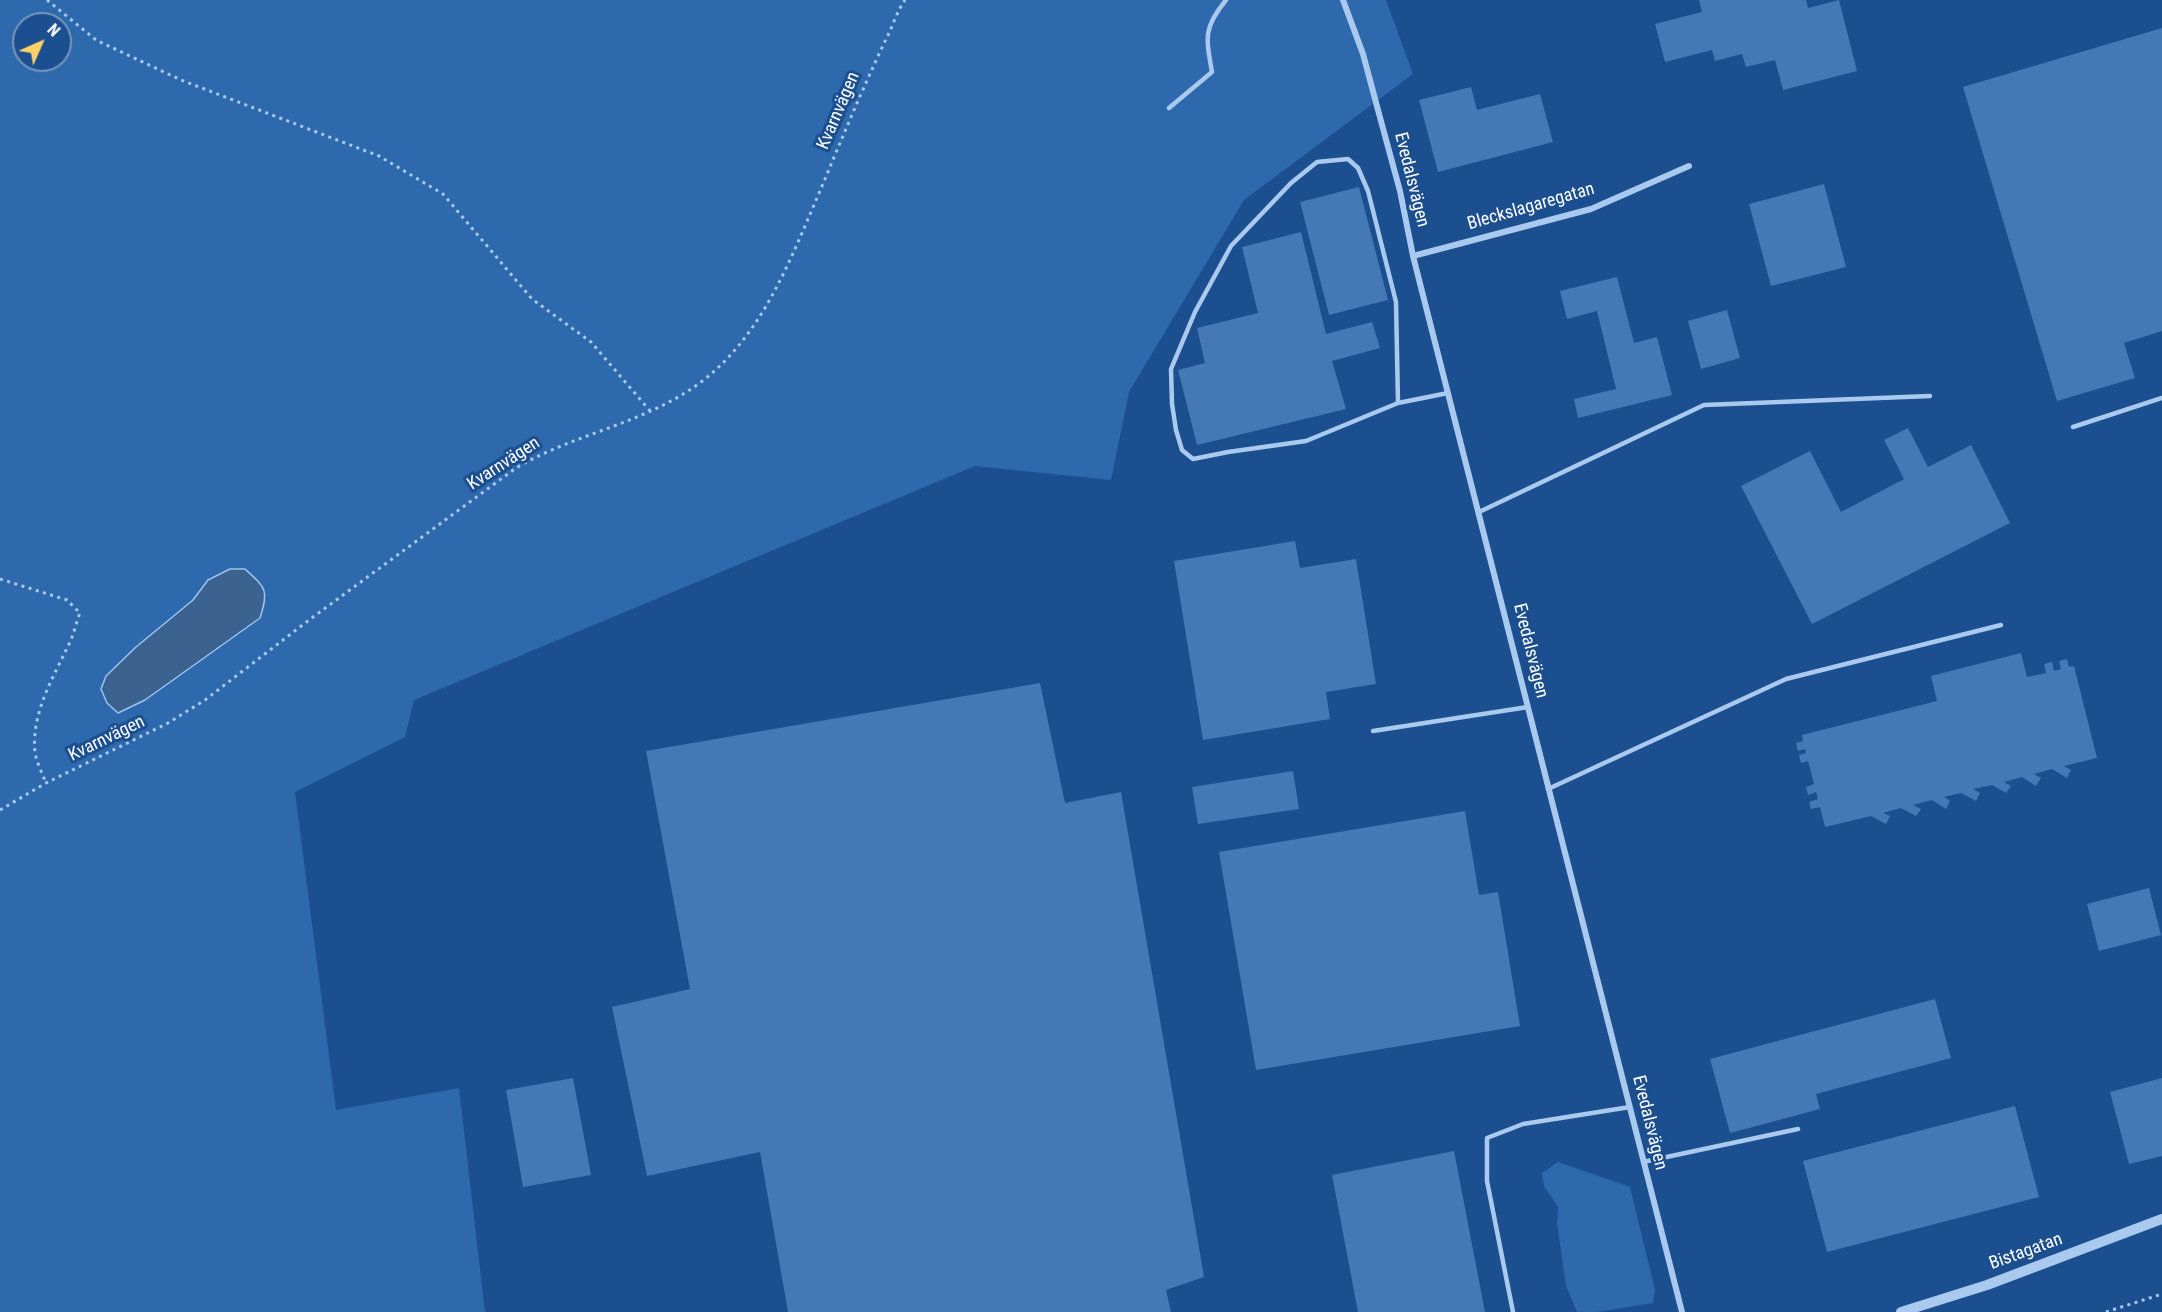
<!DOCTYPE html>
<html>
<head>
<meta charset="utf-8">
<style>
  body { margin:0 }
  #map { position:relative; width:2162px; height:1312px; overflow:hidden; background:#1b4f8f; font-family:"Roboto Condensed",sans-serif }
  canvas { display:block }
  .north { position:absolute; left:12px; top:12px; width:60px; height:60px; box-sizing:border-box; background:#1b4f8f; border:2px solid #7695bc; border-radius:50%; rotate:45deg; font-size:16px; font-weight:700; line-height:24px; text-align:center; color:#fff }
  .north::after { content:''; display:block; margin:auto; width:21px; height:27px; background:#ffd166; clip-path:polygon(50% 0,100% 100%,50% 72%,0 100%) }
</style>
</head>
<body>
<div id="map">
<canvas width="2162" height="1312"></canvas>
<div class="north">N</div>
</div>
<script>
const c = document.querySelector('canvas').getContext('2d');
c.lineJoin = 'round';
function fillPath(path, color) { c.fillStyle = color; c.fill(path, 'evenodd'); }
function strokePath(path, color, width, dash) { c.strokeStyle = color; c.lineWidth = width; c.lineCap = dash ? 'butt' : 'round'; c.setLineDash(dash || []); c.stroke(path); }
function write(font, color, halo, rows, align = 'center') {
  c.font = font + ' "Roboto Condensed",sans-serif'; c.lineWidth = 6; c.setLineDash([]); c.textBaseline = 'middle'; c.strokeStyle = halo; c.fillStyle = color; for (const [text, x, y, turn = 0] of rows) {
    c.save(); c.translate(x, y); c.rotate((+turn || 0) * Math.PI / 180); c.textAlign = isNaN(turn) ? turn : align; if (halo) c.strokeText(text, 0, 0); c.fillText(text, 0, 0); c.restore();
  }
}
fillPath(new Path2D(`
  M0,0H1386L1413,74L1244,200L1129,392L1111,480L975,466L414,700L405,737L295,792L336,1110L459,1088L485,1312H0ZM24,24H60V60H24ZM208,580L260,618L145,700L118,713L136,647L193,600Z
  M1558,1162L1630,1187L1655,1290L1653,1303L1597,1312H1577L1566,1286L1557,1223L1558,1207L1544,1186L1542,1173Z`), '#2e69ad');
const water = new Path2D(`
  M230,569H245C266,588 269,590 260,618L145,700L118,713L107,703L101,689L106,676L136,647L193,600L208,580Z`);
fillPath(water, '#3c6290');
strokePath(water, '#9cc4f0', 1.5);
fillPath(new Path2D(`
  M1699,0H1806L1808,8L1839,0L1857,71L1783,90L1775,60L1746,67L1742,54L1715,61L1712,50L1665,62L1655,24L1702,12Z
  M2162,28V331L2124,343L2135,378L2057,401L1963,87Z
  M1471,87L1477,110L1540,94L1553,142L1438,172L1419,100Z
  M1824,184L1846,267L1771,286L1749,204Z
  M1359,187L1388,300L1329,315L1300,202Z
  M1301,232L1326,334L1372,322L1380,348L1332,361L1346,409L1197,445L1178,370L1205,363L1197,328L1258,313L1242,247Z
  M1617,277L1634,343L1657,337L1672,395L1578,418L1574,399L1616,389L1597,311L1567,319L1560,291Z
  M1727,310L1740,358L1701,369L1688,321Z
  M1908,428L1928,467L1971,445L2010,523L1812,624L1741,486L1810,451L1841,512L1904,479L1884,440Z
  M1295,541L1300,568L1356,559L1376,684L1326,692L1330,719L1203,740L1174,561Z
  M2021,653L2027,677L2046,673L2044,664L2052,662L2054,671L2061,669L2059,661L2067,659L2069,667L2074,666L2097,758L2064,766L2071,770L2067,778L2052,769L2034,774L2041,778L2036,786L2022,777L2004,782L2011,786L2006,793L1992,785L1973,789L1980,793L1976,801L1961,793L1944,797L1950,801L1946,809L1932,800L1913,805L1921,809L1916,816L1901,808L1883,813L1890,816L1886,824L1871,816L1825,827L1820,807L1811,809L1809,802L1818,799L1816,792L1808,795L1806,787L1814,784L1808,761L1801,763L1799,755L1806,753L1805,749L1798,751L1796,743L1803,741L1802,735L1937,701L1931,676Z
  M1040,683L1065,803L1121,792L1204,1277L1166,1290L1171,1312H788L760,1152L647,1176L612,1007L690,989L646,751Z
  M1293,771L1299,809L1198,824L1192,787Z
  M1465,811L1479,895L1498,892L1520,1026L1256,1070L1219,852Z
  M2149,888L2161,935L2099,951L2087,904Z
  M1935,999L1951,1058L1816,1094L1820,1109L1730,1133L1710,1059Z
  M573,1078L591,1175L523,1187L506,1090Z
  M2162,1078V1156L2129,1164L2110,1092Z
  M2015,1106L2039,1197L1827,1252L1803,1161Z
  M1454,1151L1485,1312H1358L1332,1175Z`), '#4478b7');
strokePath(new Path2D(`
  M47,0L96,40L181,80L379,156L443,194L532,299L591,342L651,412
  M0,579L67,600L80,613C76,623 74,634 69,644C53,678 31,713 35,753C37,763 42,773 46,783
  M0,810L46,783L168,723L205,700L309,620L516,468C575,433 645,424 701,382C763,335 790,260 820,191C842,138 864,85 889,33C894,22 898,10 905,0
  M2106,1312L2162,1294`), '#a9c9ee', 3, [3, 4.5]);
strokePath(new Path2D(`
  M1169,108L1212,72C1206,38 1203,28 1226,0
  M1398,403L1396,302L1368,191L1358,168L1348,159L1317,162L1291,183L1231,246L1195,312L1171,369L1172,404L1176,430L1182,450L1193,459L1228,452L1306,441L1398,403L1448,393
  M2073,427L2162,398
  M1479,512L1704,405L1930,396
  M1373,731L1528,707
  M1548,789L1786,679L2001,625
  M1643,1162L1798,1129
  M1513,1312L1487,1181V1138L1523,1124L1630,1107`), '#a9c9ee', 4.5);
strokePath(new Path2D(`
  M1343,0L1363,54L1378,110L1400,191L1413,256L1682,1312
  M1413,256L1591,209L1689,166`), '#a9c9ee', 6);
strokePath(new Path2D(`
  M1901,1312L1987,1285L2162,1219`), '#a9c9ee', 10);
write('18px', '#fff', '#1b4f8f', [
  ["Kvarnvägen",839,111,-67],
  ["Evedalsvägen",1411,180,76],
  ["Bleckslagaregatan",1531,207,-16],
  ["Kvarnvägen",504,464,-33],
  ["Evedalsvägen",1530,651,76],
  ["Kvarnvägen",107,739,-26],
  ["Evedalsvägen",1649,1123,76],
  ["Bistagatan",2026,1252,-20]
]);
</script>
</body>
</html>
